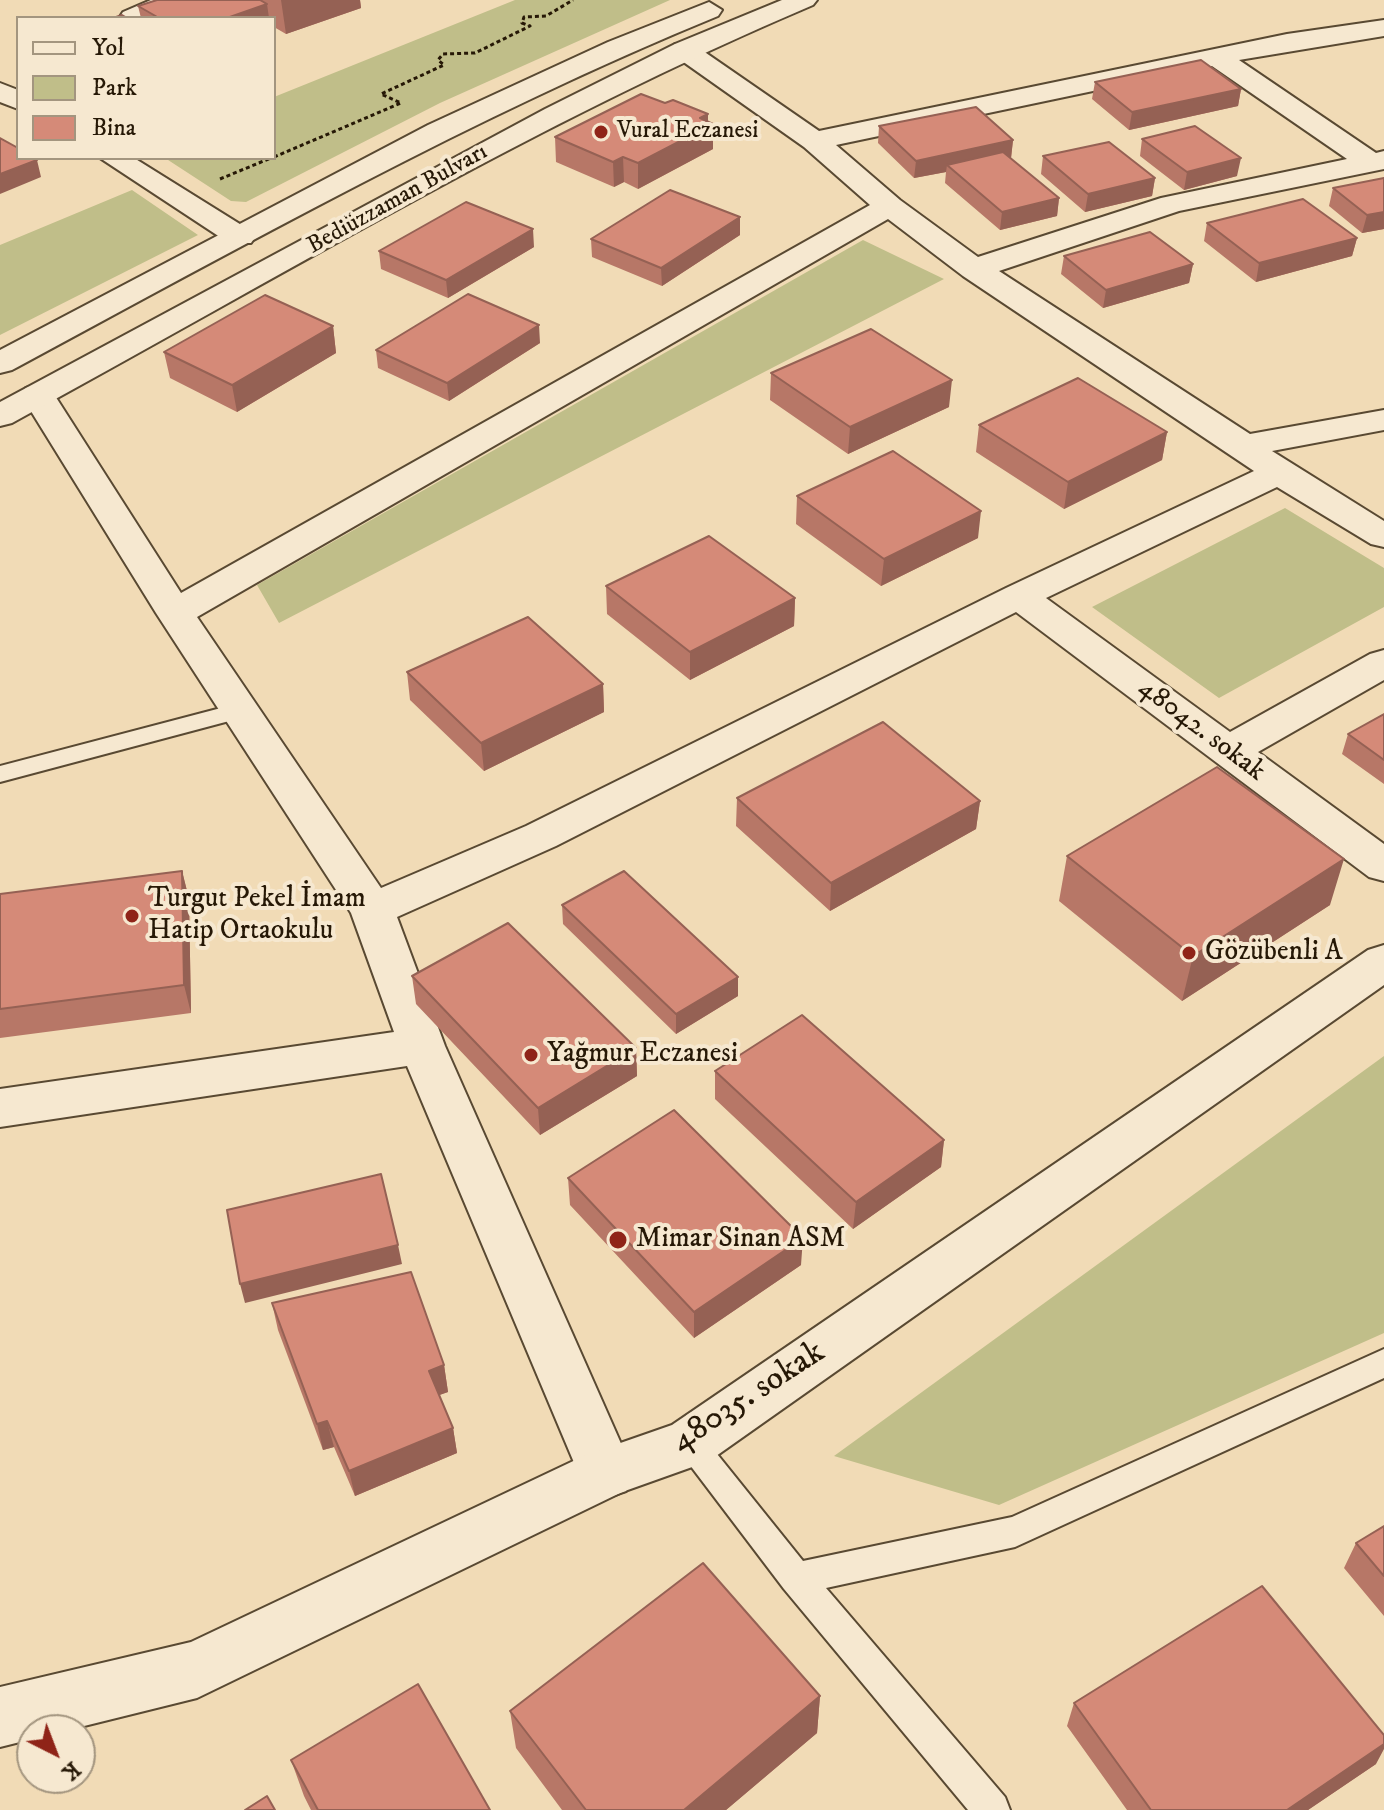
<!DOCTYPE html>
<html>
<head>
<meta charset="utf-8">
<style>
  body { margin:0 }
  #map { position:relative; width:1384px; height:1810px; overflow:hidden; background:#f1dbb6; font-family:"IM FELL DW Pica",serif }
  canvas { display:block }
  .legend { position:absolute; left:16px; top:16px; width:260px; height:144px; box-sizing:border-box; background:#f6e8d0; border:2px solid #a3957f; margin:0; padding:10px 14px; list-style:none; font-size:24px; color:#261806 }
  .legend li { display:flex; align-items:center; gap:16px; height:40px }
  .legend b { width:40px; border:2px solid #a3957f }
  .north { position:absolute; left:16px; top:1714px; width:80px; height:80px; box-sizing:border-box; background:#f6e8d0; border:2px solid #a3957f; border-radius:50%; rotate:138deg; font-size:22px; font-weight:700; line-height:32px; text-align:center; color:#261806 }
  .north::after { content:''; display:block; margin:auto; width:28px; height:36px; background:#8f2418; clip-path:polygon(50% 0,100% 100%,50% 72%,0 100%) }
</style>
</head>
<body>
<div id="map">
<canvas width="1384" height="1810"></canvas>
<ul class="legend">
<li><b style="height:10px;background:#f6e8d0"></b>Yol</li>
<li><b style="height:22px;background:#c0be89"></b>Park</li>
<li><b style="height:22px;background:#d58a78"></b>Bina</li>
</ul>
<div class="north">K</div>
</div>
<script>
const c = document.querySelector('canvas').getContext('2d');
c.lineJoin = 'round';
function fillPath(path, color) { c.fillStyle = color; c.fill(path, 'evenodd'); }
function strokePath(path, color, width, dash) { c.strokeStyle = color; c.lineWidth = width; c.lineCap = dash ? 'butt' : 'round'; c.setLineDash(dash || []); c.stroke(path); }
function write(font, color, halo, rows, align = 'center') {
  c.font = font + ' "IM FELL DW Pica",serif'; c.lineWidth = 8; c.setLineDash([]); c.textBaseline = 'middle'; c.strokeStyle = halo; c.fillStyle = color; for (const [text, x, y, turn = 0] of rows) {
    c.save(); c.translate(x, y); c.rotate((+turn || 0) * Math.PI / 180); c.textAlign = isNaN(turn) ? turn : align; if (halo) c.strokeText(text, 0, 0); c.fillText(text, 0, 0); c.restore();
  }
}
fillPath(new Path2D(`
  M515,0H670L440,103L246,202L231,201L165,158H274V97Z
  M132,190L198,235L0,335V245Z
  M863,240L944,279L279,623L257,585Z
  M1285,508L1384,568V607L1219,698L1092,607Z
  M1384,1056V1333L999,1505L834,1456Z`), '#c0be89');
const service = new Path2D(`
  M240,703L248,706L252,711L248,716L0,782V766Z
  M1384,1349V1378L1015,1547L826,1588L1005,1797L1010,1810H968L784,1589L674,1444L679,1434L690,1429L701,1434L803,1561L1012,1517Z`);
const minor = new Path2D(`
  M151,0H185C170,20 141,18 119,18L123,12Z
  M1384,20V36L1239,60L1376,153L1384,151V169L1179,211L999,271L1250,434L1384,410V430L1272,451L1384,521V547L1371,544L1277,487L1046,598L1230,732L1370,654L1384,650V680L1258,752L1384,844V881L1369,877L1016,612L556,846L397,917L445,1046L634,1473L626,1491L606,1498L586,1491L407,1066L0,1127V1089L394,1032L351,913L156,613L21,395L26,388L38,385L50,388L181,593L870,205L804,147L675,56L671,50L675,44H693L819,131L1287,34ZM1212,66L1347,159L1161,198L978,257L900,200L836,145ZM888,219L963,276L1254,471L1006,588L526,826L381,888L197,617Z
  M0,83L18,90V109L0,102Z
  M100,158H134L251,231L255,237L251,243H229Z`);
const tertiary = new Path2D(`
  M782,0H817L813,5C536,122 276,279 12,423L0,426V402L545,109L675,44Z
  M709,2L722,10L718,16C474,116 244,245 12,370L0,373V350L428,125L608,42Z
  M1384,945V985L709,1461L622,1492L197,1698L68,1730H32V1739L0,1747V1687L191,1642L586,1455L672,1425L1368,950Z`);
strokePath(service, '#594932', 4);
strokePath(minor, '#594932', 4);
strokePath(tertiary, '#594932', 4);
strokePath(new Path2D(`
  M274,157L401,103L381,94L444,65L438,60L443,54L475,53L530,26L522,23L524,17L546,16L573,0
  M220,179L271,158`), '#261806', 3, [4, 3]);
fillPath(service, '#f6e8d0');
fillPath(minor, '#f6e8d0');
fillPath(tertiary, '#f6e8d0');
fillPath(new Path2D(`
  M157,0H360L361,8L286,34L274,27V18H141L138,6Z
  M1095,82L1241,89L1238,106L1129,130L1092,99Z
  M665,103L713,124V149L638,189L624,182L614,187L556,162L555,137Z
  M879,126L1013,140L1011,158H1010L1059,198L1057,216L1000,230L945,183L946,172L914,178L878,143Z
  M1142,139L1237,176L1184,190L1140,156Z
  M1043,156L1155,178L1152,196L1085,212L1041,174Z
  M1384,178V229L1362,233L1329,206L1333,188Z
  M1207,223L1357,238L1352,256L1256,282L1204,241Z
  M740,235L662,286L592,257L591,239Z
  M534,247L448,298L381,269L379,251Z
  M1064,256L1193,264L1189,283L1103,308L1061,274Z
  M333,326L336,353L237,412L170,378L164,352Z
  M540,343L449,401L378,368L376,350Z
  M771,373L949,407L848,454L770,400Z
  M979,425L1167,432L1162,460L1064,509L976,452Z
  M797,496L978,538L881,586L796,524Z
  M606,586L795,598L794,626L690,680L607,614Z
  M407,672L603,684L604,712L484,771L410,700Z
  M1384,714V784L1342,754L1348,734Z
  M737,798L980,801L976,829L830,911L736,826Z
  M1067,856L1330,905L1182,1001L1059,901Z
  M182,871L189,899L191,1013L0,1038V894Z
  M562,905L738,977V996L676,1034L563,924Z
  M412,976L636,1048L637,1076L540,1135L416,1004Z
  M715,1071L944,1140L941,1167L853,1229L715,1099Z
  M568,1178L801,1265L694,1338L570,1205Z
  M272,1303L444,1365L448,1392L439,1395L453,1428L457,1453L355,1496L334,1447L323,1450L278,1330Z
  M1384,1526V1616L1344,1568L1356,1543Z
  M820,1696L817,1733L726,1810H562L516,1748L510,1711Z
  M1074,1703L1376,1764L1308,1810H1127L1067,1726Z
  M291,1760L490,1810H311L304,1796Z`), '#b77767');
fillPath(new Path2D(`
  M281,0H360L361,8L286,34Z
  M267,4L269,18H227Z
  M1241,89L1238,106L1129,130L1132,112Z
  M708,114V126L713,124V149L638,189V163L700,118Z
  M1013,140L1011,158L953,170L947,165L946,172L914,178L916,161Z
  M623,157L624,182L614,187L613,162Z
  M1241,158L1237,176L1184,190L1187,172Z
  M37,160L41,177L0,194V174Z
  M1155,178L1152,196L1085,212L1088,194Z
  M1059,198L1057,216L1000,230L1002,212Z
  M1384,212V229L1362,233L1367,215Z
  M740,217V235L662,286L661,268Z
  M533,229L534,247L448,298L446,280Z
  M1357,238L1352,256L1256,282L1259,263Z
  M1193,264L1189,283L1103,308L1106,290Z
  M539,325L540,343L449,401L447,383Z
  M333,326L336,353L237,412L232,385Z
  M952,380L949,407L848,454L850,427Z
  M1167,432L1162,460L1064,509L1068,482Z
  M981,511L978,538L881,586L884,559Z
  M795,598L794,626L690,680V652Z
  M603,684L604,712L484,771L481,743Z
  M980,801L976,829L830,911L831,883Z
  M1344,859L1330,905L1182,1001L1193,956Z
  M182,871L189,899L191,1013L184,985Z
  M738,977V996L676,1034V1014Z
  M636,1048L637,1076L540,1135L538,1108Z
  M944,1140L941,1167L853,1229L856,1202Z
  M803,1238L801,1265L694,1338V1312Z
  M398,1245L402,1264L245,1303L240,1284Z
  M444,1365L448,1392L434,1397L429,1371Z
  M327,1421L334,1447L323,1450L317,1424Z
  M453,1428L457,1453L355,1496L349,1471Z
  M820,1696L817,1733L726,1810H684Z
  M1384,1744V1749L1376,1764L1308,1810H1287Z`), '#956154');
const building = new Path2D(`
  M157,0H260L267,4L227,18H159L138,6Z
  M122,15L127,18H113Z
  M1201,60L1241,89L1132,112L1095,82Z
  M641,94L665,103L673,100L708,114L700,118L713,124L638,163L623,157L613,162L555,137Z
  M976,107L1013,140L916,161L879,126Z
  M1195,126L1241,158L1187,172L1142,139Z
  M0,138L18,148V158H34L37,160L0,174Z
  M1109,142L1155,178L1088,194L1043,156Z
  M1003,152L1059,198L1002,212L947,165Z
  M1384,178V212L1367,215L1333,188Z
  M670,190L740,217L661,268L591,239Z
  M1303,199L1357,238L1259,263L1207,223Z
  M466,202L533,229L446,280L379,251Z
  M1150,232L1193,264L1106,290L1064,256Z
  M468,294L539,325L447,383L376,350Z
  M265,295L333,326L232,385L164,352Z
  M871,329L952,380L850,427L771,373Z
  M1078,378L1167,432L1068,482L979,425Z
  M893,451L981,511L884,559L797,496Z
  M709,536L795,598L690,652L606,586Z
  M528,617L603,684L481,743L407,672Z
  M1384,714V760L1348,734Z
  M883,722L980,801L831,883L737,798Z
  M1217,767L1344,859L1193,956L1067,856Z
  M182,871L184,985L0,1009V894Z
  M624,871L738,977L676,1014L562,905Z
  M508,923L636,1048L538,1108L412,976Z
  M802,1015L944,1140L856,1202L715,1071Z
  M674,1110L803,1238L694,1312L568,1178Z
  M381,1174L398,1245L240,1284L227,1210Z
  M411,1272L444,1365L429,1371L453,1428L349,1471L327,1421L317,1424L272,1303Z
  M1384,1526V1576L1356,1543Z
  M703,1563L820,1696L684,1810H586L510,1711Z
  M1262,1586L1384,1735V1744L1287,1810H1151L1074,1703Z
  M418,1684L490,1810H318L291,1760Z
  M267,1796L275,1810H245Z`);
fillPath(building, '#d58a78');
strokePath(building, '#956154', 2);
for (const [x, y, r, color] of [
  [601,132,8,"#8f2418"],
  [132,916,8,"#8f2418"],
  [1189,953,8,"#8f2418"],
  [531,1055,8,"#8f2418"],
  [618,1240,10,"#8f2418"]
]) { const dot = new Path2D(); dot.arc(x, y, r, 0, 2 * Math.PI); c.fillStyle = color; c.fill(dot); strokePath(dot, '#f6e8d0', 3); }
write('24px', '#261806', '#f6e8d0', [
  ["Vural Eczanesi",617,132]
], 'left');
write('24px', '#261806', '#f6e8d0', [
  ["Bediüzzaman Bulvarı",398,200,-29]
]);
write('28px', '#261806', '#f6e8d0', [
  ["48042. sokak",1201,731,37]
]);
write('28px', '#261806', '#f6e8d0', [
  ["Turgut Pekel İmam",148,900],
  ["Hatip Ortaokulu",148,932],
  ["Gözübenli A",1205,953],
  ["Yağmur Eczanesi",547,1055],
  ["Mimar Sinan ASM",636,1240]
], 'left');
write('34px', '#261806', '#f6e8d0', [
  ["48035. sokak",749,1398,-33]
]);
</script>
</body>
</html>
